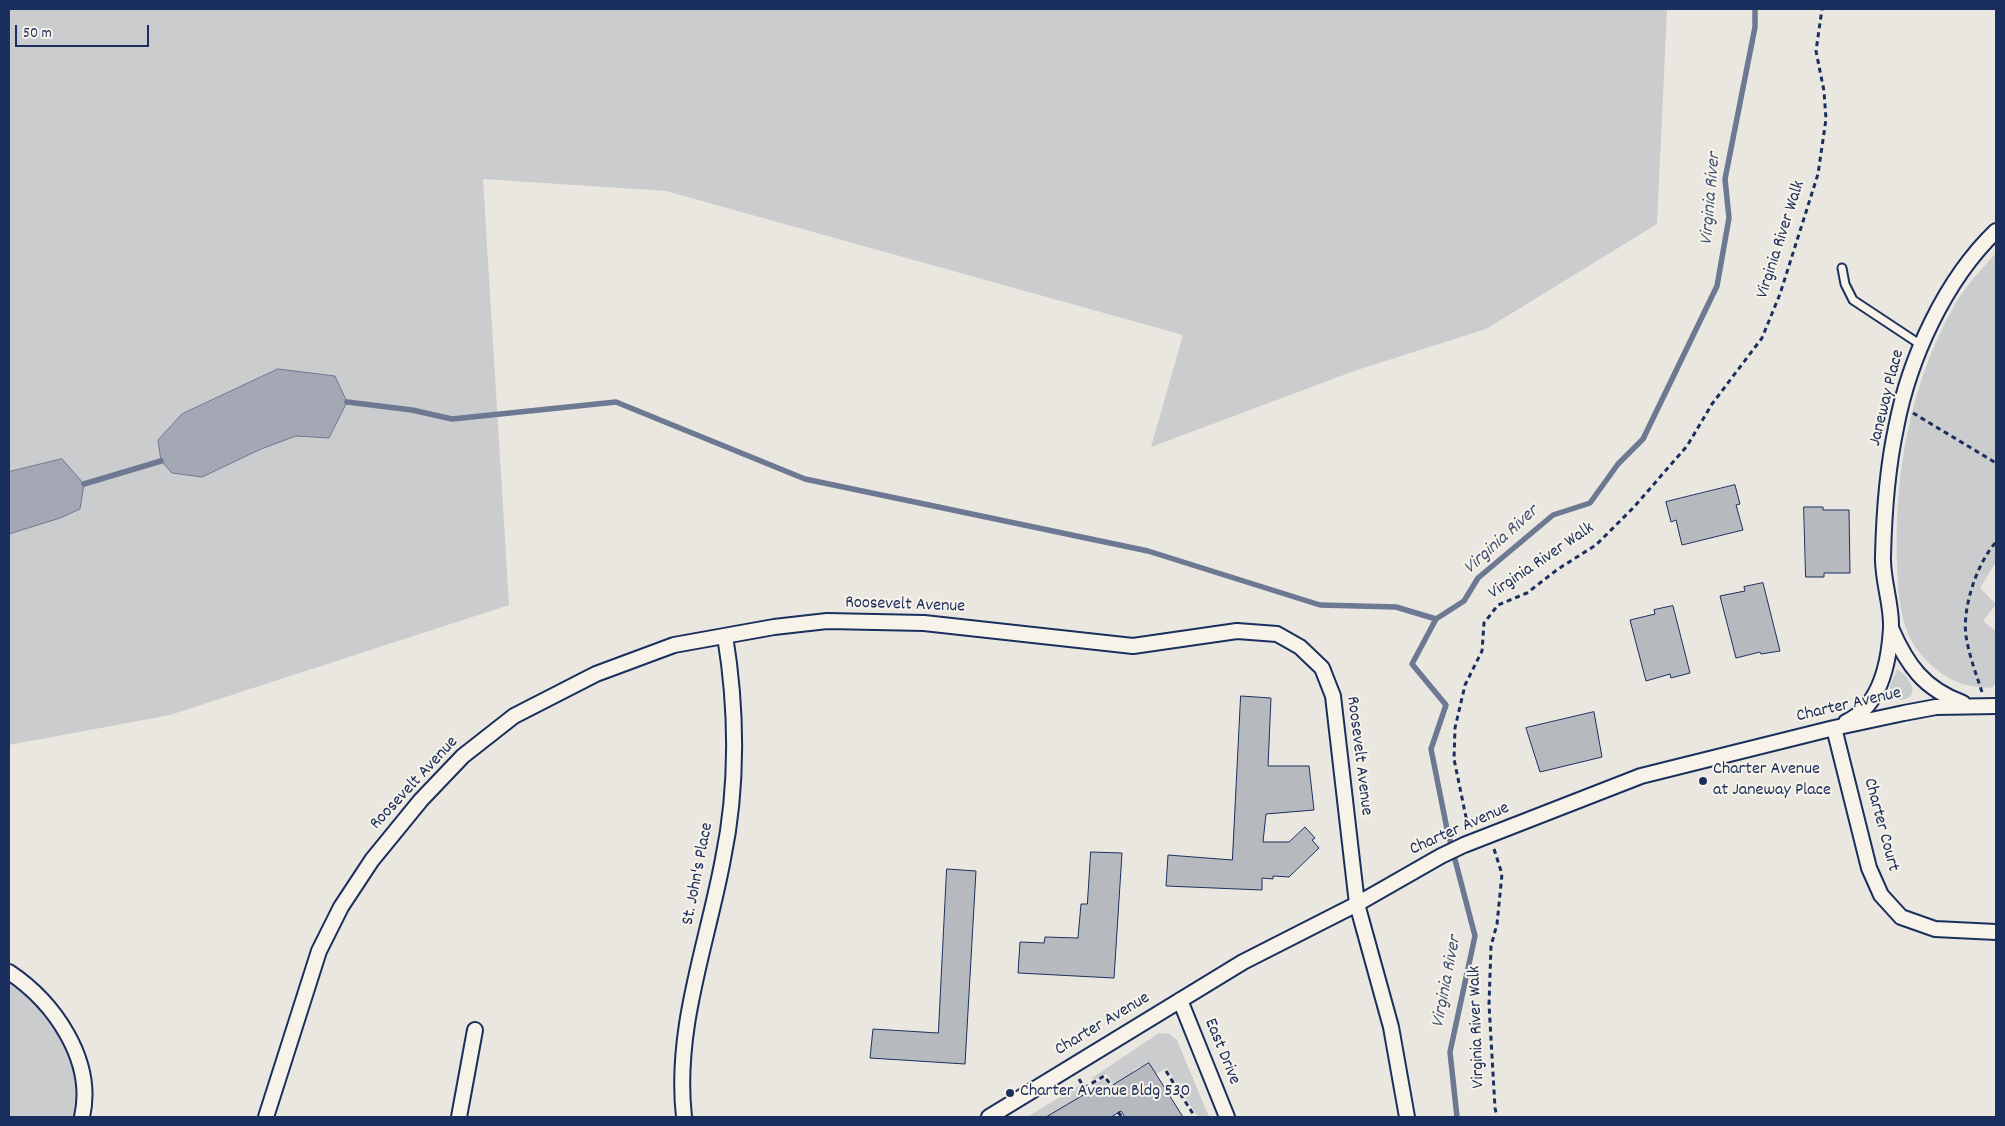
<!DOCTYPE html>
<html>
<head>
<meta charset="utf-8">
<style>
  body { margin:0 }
  #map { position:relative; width:2005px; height:1126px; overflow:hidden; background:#eae7e0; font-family:Dekko,sans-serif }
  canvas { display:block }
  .frame { position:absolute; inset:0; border:10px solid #1b2f5e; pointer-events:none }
  .scale { position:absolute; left:15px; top:25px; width:134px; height:22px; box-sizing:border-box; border:2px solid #1b2f5e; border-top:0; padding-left:6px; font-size:15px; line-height:18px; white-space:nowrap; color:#1b2f5e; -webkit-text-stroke:4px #f7f3e8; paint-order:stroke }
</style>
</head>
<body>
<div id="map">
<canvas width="2005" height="1126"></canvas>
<div class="frame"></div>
<div class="scale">50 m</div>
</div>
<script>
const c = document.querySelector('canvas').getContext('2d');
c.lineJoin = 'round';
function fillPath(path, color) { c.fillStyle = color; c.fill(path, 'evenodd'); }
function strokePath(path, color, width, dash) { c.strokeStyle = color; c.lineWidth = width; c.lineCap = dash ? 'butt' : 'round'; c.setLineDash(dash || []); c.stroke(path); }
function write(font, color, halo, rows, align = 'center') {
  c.font = font + ' Dekko,sans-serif'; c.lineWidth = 4; c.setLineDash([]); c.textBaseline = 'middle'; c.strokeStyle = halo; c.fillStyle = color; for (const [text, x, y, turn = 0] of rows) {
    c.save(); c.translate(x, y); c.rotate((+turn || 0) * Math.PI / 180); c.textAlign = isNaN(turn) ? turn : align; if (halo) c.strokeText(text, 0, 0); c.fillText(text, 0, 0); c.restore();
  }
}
fillPath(new Path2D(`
  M9,9H1667L1657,224L1486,329L1357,370L1151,447L1183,335L666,191L483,179L509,605L170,715L9,745Z
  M1996,253V562L1980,588L1996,604L1983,621L1996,631V682L1992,688C1984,687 1974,687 1966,685C1944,679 1922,660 1911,640C1899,617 1898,588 1897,563C1894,474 1910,384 1954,306C1965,286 1981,270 1996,253Z
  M1897,669C1911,677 1923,700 1898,700C1884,690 1892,683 1897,669Z
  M9,981C41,1002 71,1043 76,1082C78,1094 76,1106 75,1117H9Z
  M1159,1033L1170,1034L1177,1040L1209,1117H1198L1167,1068L1156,1074L1149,1063L1135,1069L1117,1090L1107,1074L1093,1080L1092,1078Z
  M1103,1079L1109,1086L1108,1088L1111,1094L1105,1098L1101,1091L1096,1095L1087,1089Z
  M1080,1085L1085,1095L1050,1117H1027Z`), '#cbcccd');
const water = new Path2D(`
  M278,369L335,376L347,402L329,438L296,436L261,449L202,477L172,473L161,461L158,440L182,414Z
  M62,459L84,484L80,509L60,518L9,534V472Z`);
fillPath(water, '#a3a8b4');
strokePath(water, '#6d7892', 1);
strokePath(new Path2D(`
  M347,402L412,410L452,419L616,402L805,479L1148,551L1320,605L1396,607L1436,619
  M84,484L161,461
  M1457,1117L1450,1052L1475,936L1447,829L1431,749L1446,705L1412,664L1436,619L1464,601L1478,578L1553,515L1590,503L1618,464L1643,439L1717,286L1729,218L1725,179L1755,27V9`), '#6d7892', 5.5);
const building = new Path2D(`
  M1735,485L1740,504L1736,505L1743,530L1682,545L1676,520L1671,522L1666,502Z
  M1804,507H1823V510H1849L1850,573H1824V577H1806Z
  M1763,583L1780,651L1761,654L1760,652L1736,658L1720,596L1745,591L1744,587Z
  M1673,606L1690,673L1671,678L1670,674L1646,681L1630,620L1655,614L1654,610Z
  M1241,696L1271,698L1268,766H1309L1314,810L1266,814L1263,842H1289L1305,827L1315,838L1312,840L1319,848L1289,877L1273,876V879L1262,878V890L1166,886L1168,855L1232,860Z
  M1594,712L1602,757L1540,772L1526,728Z
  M1091,852L1122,853L1114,978L1018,973L1020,942L1044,943L1045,937L1078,938L1081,904H1087Z
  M947,869L976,871L965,1064L870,1058L873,1029L938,1033Z
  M1149,1063L1183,1117H1125L1121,1111L1111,1117H1046L1090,1091H1093L1096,1095Z`);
fillPath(building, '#b6babf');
strokePath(building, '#1b2f5e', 1);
const service = new Path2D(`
  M1842,268L1845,284L1853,300L1921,345`);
const minor = new Path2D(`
  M1891,628C1907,665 1924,689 1963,703
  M1846,722C1881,706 1889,663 1891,628C1892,604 1882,580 1883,556C1884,514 1887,470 1896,428C1909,359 1945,280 1996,231
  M1834,728L1869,868L1881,895L1901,917L1935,929L1996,932
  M9,972C54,1002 95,1060 82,1117
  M1180,1000L1227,1117
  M266,1117L319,951L341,907L372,860L421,800L463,756L514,716L596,674L674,645L774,627L827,621L924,623L1133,646L1237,631L1277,634L1300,647L1322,668L1333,696L1357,904L1391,1027L1407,1117
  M459,1117L475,1030
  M684,1117C674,1029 707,945 723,859C738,787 737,708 725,636
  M989,1117L1243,962L1357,904L1441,856L1464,845L1641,776L1834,728L1904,713L1936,707L1996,706`);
strokePath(service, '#1b2f5e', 11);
strokePath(minor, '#1b2f5e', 18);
strokePath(new Path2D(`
  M1913,413L1996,463
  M1982,692C1976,674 1969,655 1966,636C1962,608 1977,563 1996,542
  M1468,827L1454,759L1455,728L1465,685L1482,651L1484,623L1498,605L1527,593L1558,569L1596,545L1634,507L1687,446L1712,404L1762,338L1780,294L1818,174L1826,119L1824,91L1816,51L1822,9
  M1494,849L1502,874L1497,924L1491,946L1489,1004L1495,1108L1497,1117
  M1166,1071L1195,1117
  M1079,1079L1087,1093
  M1084,1088L1104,1076L1111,1085
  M1118,1112L1122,1117`), '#1b2f5e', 3, [5, 4]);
strokePath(service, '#f7f3e8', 7);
strokePath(minor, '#f7f3e8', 14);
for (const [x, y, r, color] of [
  [1703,781,5,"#1b2f5e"],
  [1010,1093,5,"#1b2f5e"]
]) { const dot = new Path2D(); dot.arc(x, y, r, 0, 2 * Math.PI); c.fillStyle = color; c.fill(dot); strokePath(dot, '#f7f3e8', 2); }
write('18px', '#1b2f5e', '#f7f3e8', [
  ["Virginia River Walk",1782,240,-72],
  ["Janeway Place",1888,398,-76],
  ["Virginia River Walk",1542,562,-34],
  ["Roosevelt Avenue",905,606,2],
  ["Charter Avenue",1849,706,-13],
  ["Roosevelt Avenue",1358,756,83],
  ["Roosevelt Avenue",415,784,-47],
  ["Charter Court",1880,825,75],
  ["Charter Avenue",1460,830,-24],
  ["St. John's Place",699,874,-79],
  ["Charter Avenue",1103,1025,-31],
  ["Virginia River Walk",1478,1027,-92],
  ["East Drive",1221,1052,68]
]);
write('18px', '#1b2f5e', '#f7f3e8', [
  ["Charter Avenue",1713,771],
  ["at Janeway Place",1713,792],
  ["Charter Avenue Bldg 530",1020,1093]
], 'left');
write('italic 19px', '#445378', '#f7f3e8', [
  ["Virginia River",1712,199,-85],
  ["Virginia River",1502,541,-42],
  ["Virginia River",1448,982,-79]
]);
</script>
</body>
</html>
